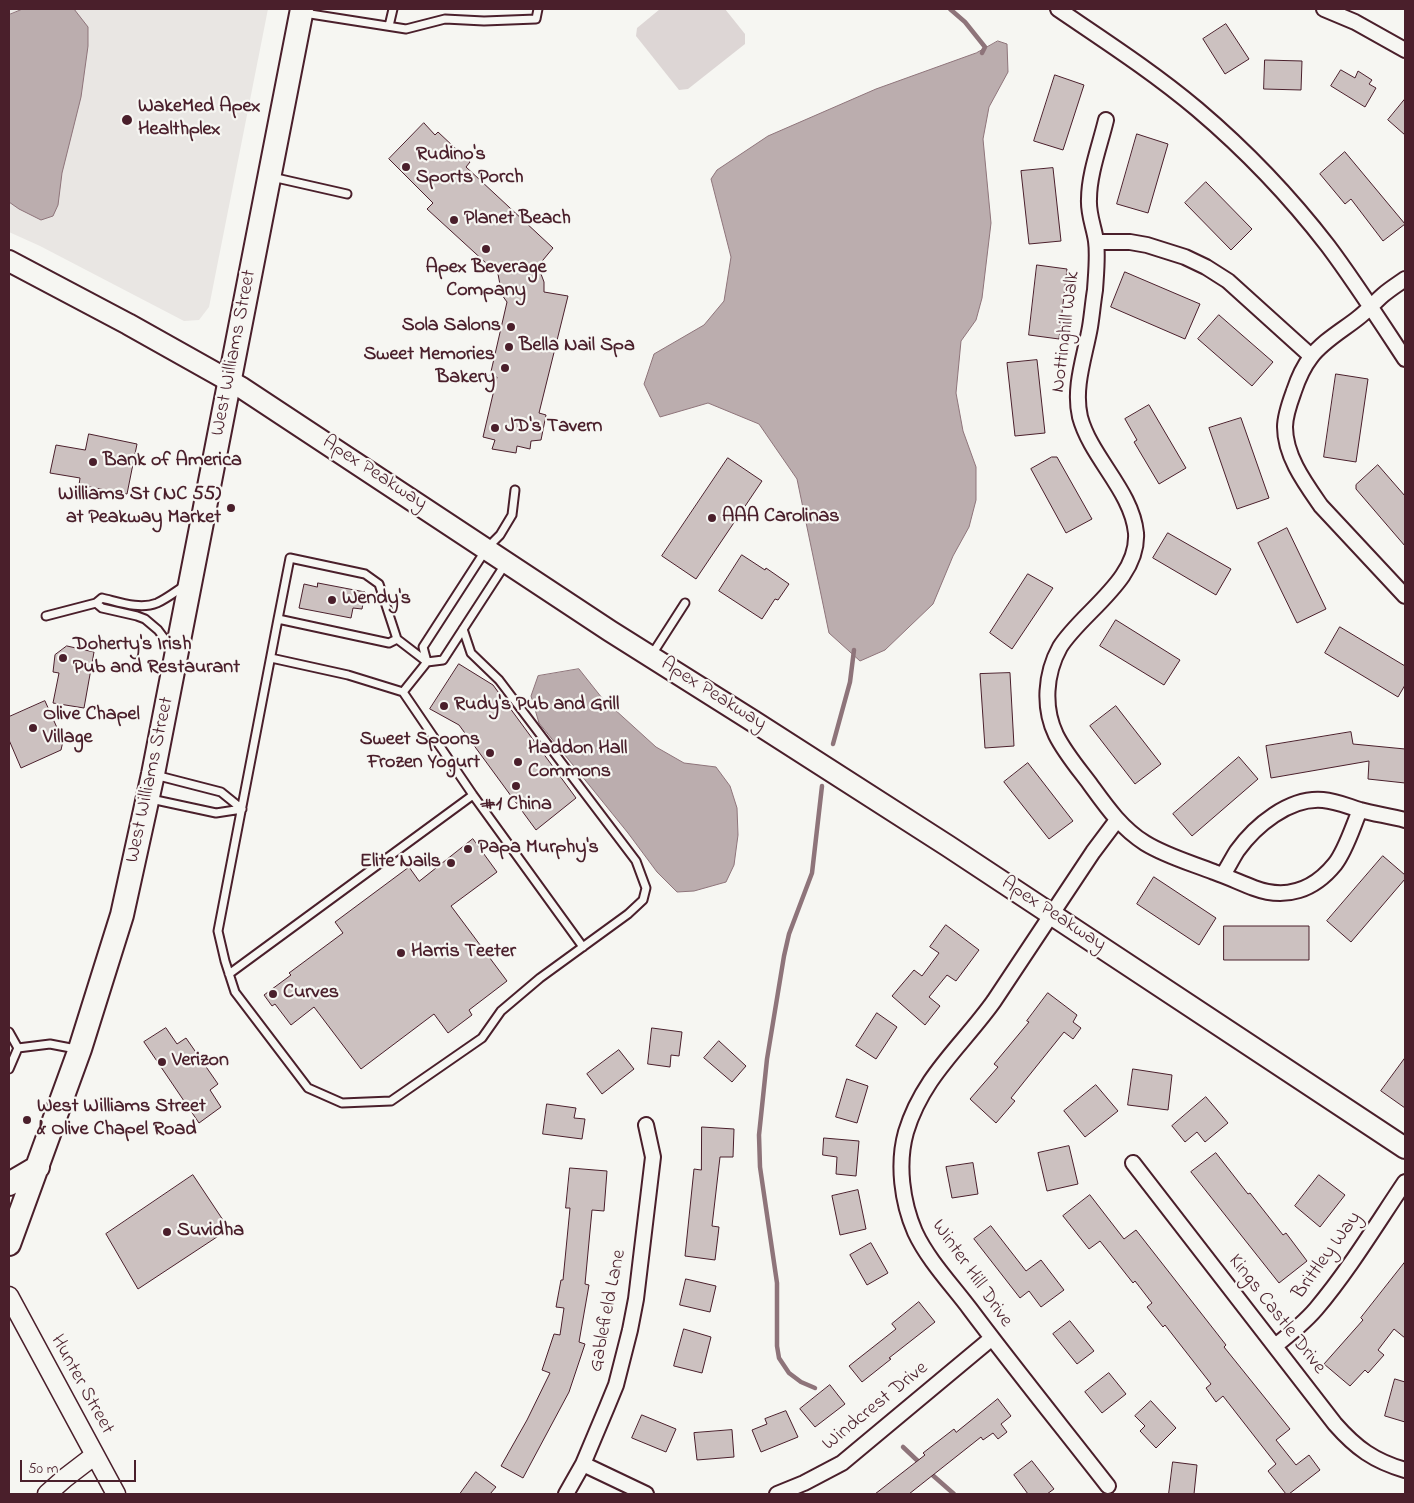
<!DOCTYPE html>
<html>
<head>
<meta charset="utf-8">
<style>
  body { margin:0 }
  #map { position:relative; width:1414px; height:1503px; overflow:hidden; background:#f6f6f2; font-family:"Indie Flower",sans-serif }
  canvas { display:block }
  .frame { position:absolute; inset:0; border:10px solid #4a1f2b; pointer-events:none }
  .scale { position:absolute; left:20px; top:1460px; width:116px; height:22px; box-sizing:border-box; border:2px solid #4a1f2b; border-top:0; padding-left:6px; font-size:15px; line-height:18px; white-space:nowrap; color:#4a1f2b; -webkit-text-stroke:4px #f6f6f2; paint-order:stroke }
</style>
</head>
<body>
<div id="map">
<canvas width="1414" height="1503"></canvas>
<div class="frame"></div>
<div class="scale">50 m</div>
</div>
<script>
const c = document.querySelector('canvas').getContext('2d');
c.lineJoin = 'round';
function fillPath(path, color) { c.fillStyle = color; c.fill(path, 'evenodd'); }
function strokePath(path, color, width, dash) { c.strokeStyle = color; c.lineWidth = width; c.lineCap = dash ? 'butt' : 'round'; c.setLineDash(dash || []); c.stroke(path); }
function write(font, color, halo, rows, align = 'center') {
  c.font = font + ' "Indie Flower",sans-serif'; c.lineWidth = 4.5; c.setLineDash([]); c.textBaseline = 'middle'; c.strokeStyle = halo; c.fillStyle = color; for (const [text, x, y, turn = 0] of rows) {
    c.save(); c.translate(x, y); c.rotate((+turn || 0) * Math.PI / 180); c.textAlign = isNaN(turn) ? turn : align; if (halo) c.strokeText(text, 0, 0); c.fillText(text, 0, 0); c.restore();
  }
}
fillPath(new Path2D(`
  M9,9H268L209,307L199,320L184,321L40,246L9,232Z`), '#e9e6e3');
fillPath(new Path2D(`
  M660,9H725L745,34V44L688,89L679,90L636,36L637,28Z`), '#ddd6d5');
const water = new Path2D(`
  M23,9H74L88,27V46L81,97L62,173L58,205L53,216L41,220L19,209L9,202V15Z
  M998,41L1007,44L1008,72L989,107L983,139L991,223L982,298L976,320L961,341L956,393L963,431L976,467V500L969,527L953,556L933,604L885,650L860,661L829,633L797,479L759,424L708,403L660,417L644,384L654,354L704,325L724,301L731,257L711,179L717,170L768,136L876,89L976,53Z
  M579,669L602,698L656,747L684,763L716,767L730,786L737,808L738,835L734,865L726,882L694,891L677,892L657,872L628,833L539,723L531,696L538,676Z`);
fillPath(water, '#bbadae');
strokePath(water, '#8e747a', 1);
strokePath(new Path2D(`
  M950,9L965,22L985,47L982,53
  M833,744L850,682L854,650
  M815,1388L801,1382L789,1373L779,1358L777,1346V1283L760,1167L759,1135L767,1059L784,956L789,934L812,873L822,786
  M903,1447L922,1465
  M929,1472L954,1494`), '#8e747a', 4.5);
const building = new Path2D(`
  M1226,24L1249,59L1225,74L1203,39Z
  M1265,60L1302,61L1301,90L1264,89Z
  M1341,70L1355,78L1358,71L1372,80L1369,84L1376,88L1365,107L1331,86Z
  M1055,75L1084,85L1063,150L1034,141Z
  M1405,99V135L1388,120Z
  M424,123L435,135L438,132L470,162L466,167L553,248L538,266L544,282V292L568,296L539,413L546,415L541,440L531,441L530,449L517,446L516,453L492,449L495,440L483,437L497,377L490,376L507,302L502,295L498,274L427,209L433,203L389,159Z
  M1137,134L1168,144L1148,213L1117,204Z
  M1345,152L1405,224L1383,241L1351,199L1345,204L1320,174Z
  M1053,168L1061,241L1029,244L1021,171Z
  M1206,182L1252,229L1231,250L1185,203Z
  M1037,265L1067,269L1059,339L1029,335Z
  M1125,272L1200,304L1185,339L1111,307Z
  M1219,315L1273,362L1252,386L1198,339Z
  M1037,360L1045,433L1015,436L1007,363Z
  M1336,374L1368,379L1356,462L1324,457Z
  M1149,405L1186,468L1159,484L1134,442L1137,440L1125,419Z
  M1241,418L1269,498L1237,509L1209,428Z
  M89,434L137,444L127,494L79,485L80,478L50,473L56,445L85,450Z
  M1052,457H1057L1092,519L1066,533L1031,469Z
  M728,458L762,481L696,579L662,556Z
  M1378,465L1405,496V546L1356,489V485Z
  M1287,528L1326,609L1297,623L1258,543Z
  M1168,533L1231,569L1216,595L1153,558Z
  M742,555L765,570L766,568L789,584L778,600L775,599L762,619L719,591Z
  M1028,574L1053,588L1012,649L990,633Z
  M318,583L365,592L362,609L353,608L351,618L299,608L304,584L317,587Z
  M1116,620L1180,660L1164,685L1100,646Z
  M1340,627L1405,666V685L1398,697L1325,653Z
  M67,646L94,652L84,708L53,703L59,673L53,672L55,655Z
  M459,664L493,685L576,798L536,830L459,725L430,709Z
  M1010,673L1014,746L985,748L980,674Z
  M45,701L63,741L61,750L21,768L9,740V717Z
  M1116,706L1161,764L1135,784L1090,726Z
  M1351,732L1353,744L1405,749V783L1368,779L1369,761L1271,778L1266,746Z
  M1239,757L1258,779L1192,836L1173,814Z
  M1028,763L1073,821L1049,839L1004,782Z
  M473,839L497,872L451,906L507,981L469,1010L472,1015L448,1033L434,1014L361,1069L314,1007L291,1025L275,1004L272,1006L264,995L291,975L289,973L343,933L335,922L409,867L419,881Z
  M1383,856L1405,875V879L1351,942L1327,921Z
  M1154,877L1216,918L1199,945L1137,904Z
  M946,925L979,950L956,981L947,975L929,997L940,1006L925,1025L892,996L914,970L922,976L939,953L930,947Z
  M1224,926H1309V960H1224Z
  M1048,993L1077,1015L1073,1022L1081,1028L1073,1039L1064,1032L1011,1098L1015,1101L996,1123L970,1099L998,1067L994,1064L1029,1022L1027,1021Z
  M877,1013L897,1027L876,1059L856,1046Z
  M166,1028L177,1044L186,1038L218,1084L210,1090L221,1107L199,1123L144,1042Z
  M652,1028L682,1032L679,1056L671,1055L670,1067L648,1064Z
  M719,1041L746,1066L732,1082L704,1058Z
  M619,1050L634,1069L602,1094L587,1074Z
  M1405,1058V1108L1381,1091Z
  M1133,1069L1172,1075L1168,1110L1128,1105Z
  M847,1079L868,1086L857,1123L836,1117Z
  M1096,1085L1118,1111L1085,1137L1064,1111Z
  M1206,1097L1228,1123L1205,1142L1197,1132L1185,1142L1172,1126Z
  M547,1104L576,1108L574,1118L585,1119L582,1139L543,1134Z
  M702,1127L734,1129L733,1157H720L712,1226L719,1227L715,1260L685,1256L694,1169L701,1170Z
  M824,1138L859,1141L856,1176L836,1174L837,1157L823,1155Z
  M1069,1146L1078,1184L1047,1191L1038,1153Z
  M1216,1153L1248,1194L1250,1193L1283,1235L1286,1233L1307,1261L1279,1283L1191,1172Z
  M973,1163L978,1194L952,1198L946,1167Z
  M570,1168L607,1171L604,1211L592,1210L585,1284L589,1285L579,1342L585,1344L569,1392L523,1478L501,1466L527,1420L550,1373L542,1370L554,1334L560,1335L564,1308L556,1307L561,1280H563L570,1208H566Z
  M193,1175L229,1229L138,1289L106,1234Z
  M1319,1175L1345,1195L1320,1227L1295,1206Z
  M858,1190L866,1229L840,1235L832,1196Z
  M1090,1195L1124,1239L1136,1230L1226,1345L1224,1347L1290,1429L1276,1440L1296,1465L1309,1455L1320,1470L1289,1494H1286L1268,1471L1276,1464L1223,1396L1216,1402L1206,1388L1211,1384L1165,1325L1163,1327L1147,1307L1152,1303L1135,1281L1133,1283L1100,1241L1089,1249L1063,1216Z
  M991,1226L1026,1271L1041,1260L1064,1290L1041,1307L1029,1291L1020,1298L974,1239Z
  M871,1243L888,1273L867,1285L850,1255Z
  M1405,1262V1338L1394,1329L1378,1350L1384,1355L1368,1373L1365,1370L1350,1386L1324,1364L1363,1320L1361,1318Z
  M686,1279L716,1286L710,1312L680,1305Z
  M919,1302L935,1322L889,1358L891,1359L862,1382L849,1366L896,1329L892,1324Z
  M1070,1321L1094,1351L1077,1364L1053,1334Z
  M684,1329L711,1337L702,1373L674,1366Z
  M1109,1373L1126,1394L1102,1413L1085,1392Z
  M1395,1379L1405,1382V1422L1385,1416Z
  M830,1385L845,1404L815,1427L800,1409Z
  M998,1399L1011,1416L1001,1424L1007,1432L998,1439L993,1433L983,1440L981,1437L909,1494H875L925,1455L923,1453L954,1429L956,1432Z
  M1151,1401L1176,1428L1156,1448L1140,1431L1145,1426L1135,1416Z
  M786,1411L798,1437L761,1452L752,1430L767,1424L765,1419Z
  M642,1415L676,1429L666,1452L632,1438Z
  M732,1430L734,1457L697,1460L694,1433Z
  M1032,1461L1054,1489L1047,1494H1028L1014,1475Z
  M1173,1462L1197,1465L1194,1494H1169Z
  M476,1472L496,1487L490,1494H460Z`);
fillPath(building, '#ccc1c0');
strokePath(building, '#4a1f2b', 1);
const service = new Path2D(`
  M304,13L406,29L445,19L484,21L536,19L538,9
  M389,26L393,9
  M272,177L347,194
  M96,603L102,608L137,616L145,619L158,630L173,650
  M46,616L96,603L102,598C119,602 140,610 157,603C166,599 175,592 184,586
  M278,619L218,931L225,961L235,992L308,1088L342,1103L391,1101L482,1038L501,1011L540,978L628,914L643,900L646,888L636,861L499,680L471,653L463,629
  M397,639L389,643L278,619L290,558L365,574L379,584L397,639L427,662
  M651,656L685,603
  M271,658L348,675L403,692L473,795L583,947
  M427,662L423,647L487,548L500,535L512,515L515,490
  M403,692L427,662L443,660L506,563
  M155,775L221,792L242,809
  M151,799L216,813L242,809
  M229,974L473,795
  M9,1032L18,1048
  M9,1069L18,1048L50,1044L76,1049`);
const minor = new Path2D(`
  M1058,9C1105,41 1153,72 1197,109C1243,148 1291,198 1328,246C1355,282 1380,321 1405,359
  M1324,9L1355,22L1405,50
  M1106,120C1100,145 1089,174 1089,199C1088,214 1094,227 1096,241C1098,256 1096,274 1095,290C1093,302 1092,315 1090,327C1085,356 1073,387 1080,417C1091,458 1132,491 1136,533C1139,580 1082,612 1060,647C1045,674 1043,708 1056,735C1065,753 1078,768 1090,784C1106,806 1121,828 1145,843C1166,856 1191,863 1214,872C1228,877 1241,883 1254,888C1286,900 1314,890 1335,864C1346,850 1353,826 1360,810
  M1096,242H1130L1147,245L1185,257L1206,267L1228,281L1311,356
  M1405,279C1398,284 1390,289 1383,295C1375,302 1367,311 1358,318C1343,330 1323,341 1311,357C1304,366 1298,379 1294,391C1290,402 1285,415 1285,427C1285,456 1305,483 1321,506L1405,596
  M1223,875C1228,867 1232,859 1237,851C1255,826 1289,797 1323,800C1336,801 1347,806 1360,810C1375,814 1390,816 1405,820
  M1133,1163L1335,1424C1356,1448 1374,1461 1405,1470
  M1275,1346C1289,1335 1304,1323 1316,1309C1349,1270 1376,1225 1405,1182
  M583,1464L646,1494
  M1108,1486C1062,1427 1015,1369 970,1309C952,1285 928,1260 915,1232C902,1202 897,1164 906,1132C923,1076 962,1046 994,1001L1093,852L1117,820
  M566,1494L583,1464L607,1407L616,1385L630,1330L636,1299L653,1157L646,1125
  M777,1494L804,1483L842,1463L992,1338`);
const tertiary = new Path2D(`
  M9,1296L116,1494
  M47,1494L65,1478L95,1455`);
const secondary = new Path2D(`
  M9,261L128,324L242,388L610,631L753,721L948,846L1405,1148`);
const primary = new Path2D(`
  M9,1184L38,1167
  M9,1244L80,1049L122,915L153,774L302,9`);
strokePath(service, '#4a1f2b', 11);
strokePath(minor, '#4a1f2b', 18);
strokePath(tertiary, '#4a1f2b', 21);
strokePath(secondary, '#4a1f2b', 24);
strokePath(primary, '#4a1f2b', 26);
strokePath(service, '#f6f6f2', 7);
strokePath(minor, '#f6f6f2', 14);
strokePath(tertiary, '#f6f6f2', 18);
strokePath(secondary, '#f6f6f2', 20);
strokePath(primary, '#f6f6f2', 22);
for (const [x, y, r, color] of [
  [127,120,6,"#4a1f2b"],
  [406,167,5,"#4a1f2b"],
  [454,220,5,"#4a1f2b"],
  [486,249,5,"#4a1f2b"],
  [511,327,5,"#4a1f2b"],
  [509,347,5,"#4a1f2b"],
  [505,368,5,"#4a1f2b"],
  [495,428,5,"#4a1f2b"],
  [93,462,5,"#4a1f2b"],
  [231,508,5,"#4a1f2b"],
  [712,518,5,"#4a1f2b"],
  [332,600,5,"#4a1f2b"],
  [63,658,5,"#4a1f2b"],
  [444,706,5,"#4a1f2b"],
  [33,728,5,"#4a1f2b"],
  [490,753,5,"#4a1f2b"],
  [518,762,5,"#4a1f2b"],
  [516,786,5,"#4a1f2b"],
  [468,849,5,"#4a1f2b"],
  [451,863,5,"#4a1f2b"],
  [401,953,5,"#4a1f2b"],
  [273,994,5,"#4a1f2b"],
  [162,1062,5,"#4a1f2b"],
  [27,1120,5,"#4a1f2b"],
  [167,1232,5,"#4a1f2b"]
]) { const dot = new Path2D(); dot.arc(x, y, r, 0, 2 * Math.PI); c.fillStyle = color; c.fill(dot); strokePath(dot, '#f6f6f2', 2); }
write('bold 20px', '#4a1f2b', '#f6f6f2', [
  ["WakeMed Apex",138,108],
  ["Healthplex",138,131],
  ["Rudino's",416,156],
  ["Sports Porch",416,179],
  ["Planet Beach",464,220],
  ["Apex Beverage",486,269,"center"],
  ["Company",486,292,"center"],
  ["Sola Salons",501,327,"right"],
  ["Bella Nail Spa",519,347],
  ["Sweet Memories",495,356,"right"],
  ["Bakery",495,379,"right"],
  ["JD's Tavern",505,428],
  ["Bank of America",103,462],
  ["Williams St (NC 55)",221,496,"right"],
  ["at Peakway Market",221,519,"right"],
  ["AAA Carolinas",722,518],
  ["Wendy's",342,600],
  ["Doherty's Irish",73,646],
  ["Pub and Restaurant",73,669],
  ["Rudy's Pub and Grill",454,706],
  ["Olive Chapel",43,716],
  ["Village",43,739],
  ["Sweet Spoons",480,741,"right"],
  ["Frozen Yogurt",480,764,"right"],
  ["Haddon Hall",528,750],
  ["Commons",528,773],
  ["#1 China",516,806,"center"],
  ["Papa Murphy's",478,849],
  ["Elite Nails",441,863,"right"],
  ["Harris Teeter",411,953],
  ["Curves",283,994],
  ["Verizon",172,1062],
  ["West Williams Street",37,1108],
  ["& Olive Chapel Road",37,1131],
  ["Suvidha",177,1232]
], 'left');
write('20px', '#4a1f2b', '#f6f6f2', [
  ["Nottinghill Walk",1067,332,-83],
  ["West Williams Street",235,353,-79],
  ["Apex Peakway",374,474,33],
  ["Apex Peakway",713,695,32],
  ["West Williams Street",151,780,-78],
  ["Apex Peakway",1053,915,33],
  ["Brittley Way",1328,1256,-54],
  ["Winter Hill Drive",971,1274,55],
  ["Gablefield Lane",609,1311,-79],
  ["Kings Castle Drive",1276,1315,52],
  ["Hunter Street",81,1385,61],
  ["Windcrest Drive",876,1407,-39]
]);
</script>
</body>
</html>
